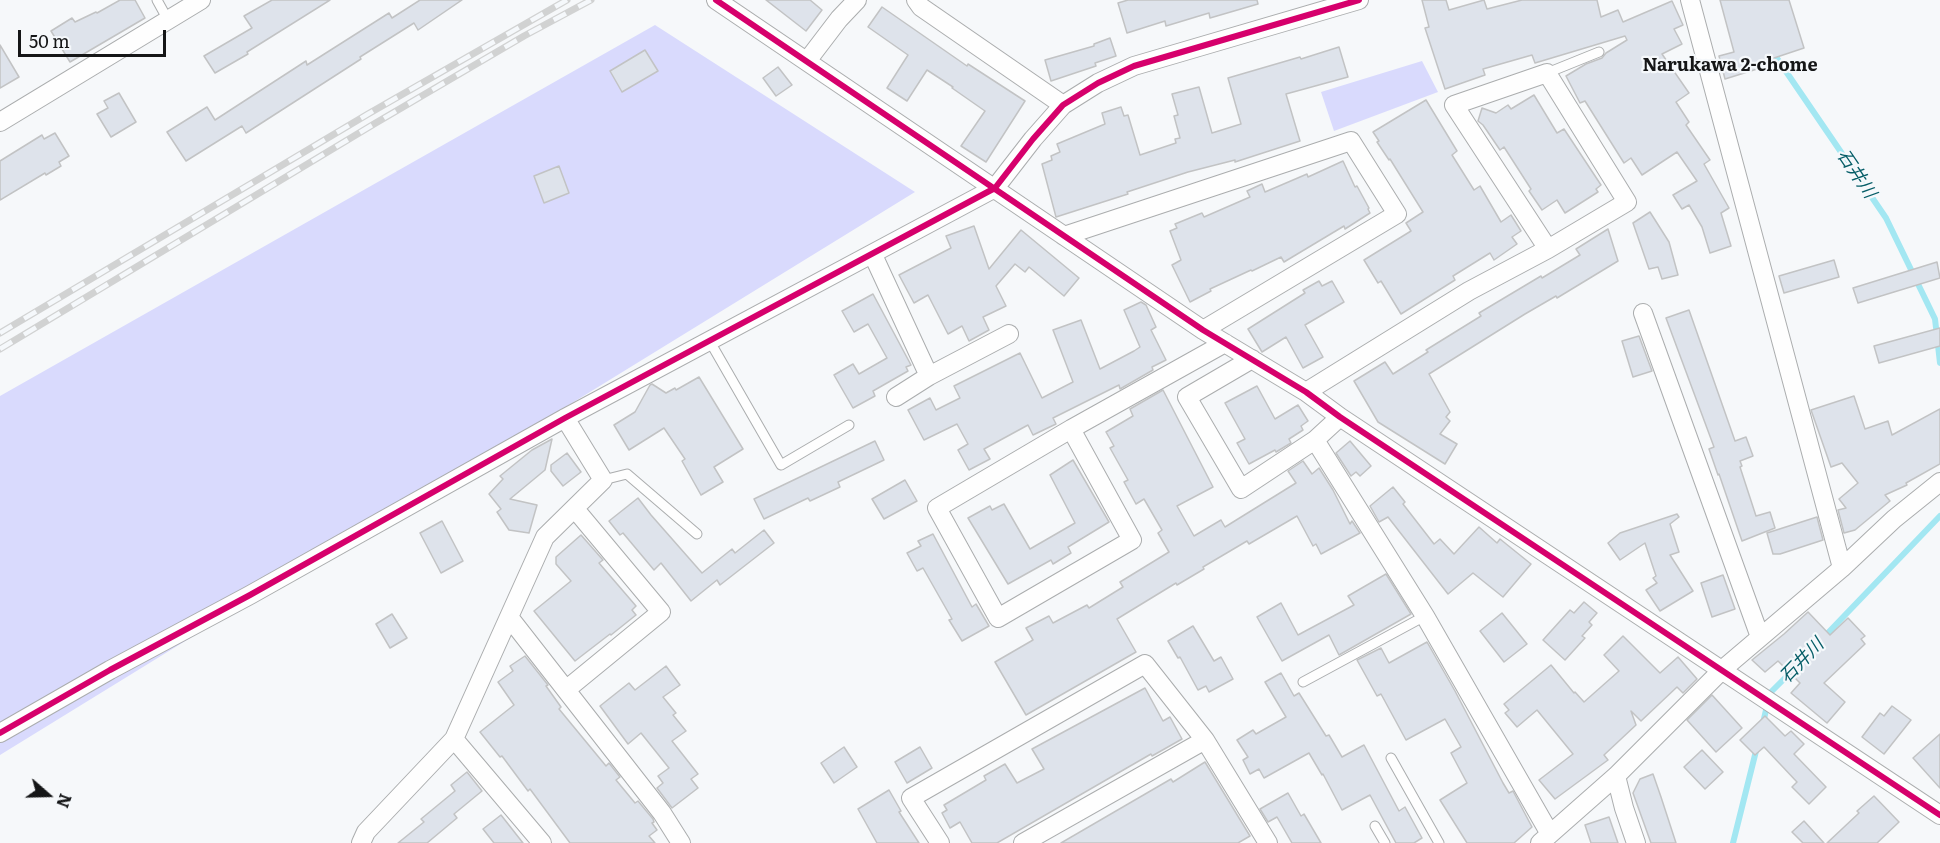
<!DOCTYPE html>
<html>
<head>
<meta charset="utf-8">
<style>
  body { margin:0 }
  #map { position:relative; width:1940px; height:843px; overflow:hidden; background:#f6f8fa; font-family:Literata,serif }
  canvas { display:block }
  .north { position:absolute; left:18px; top:765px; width:60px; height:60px; -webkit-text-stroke:4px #f5f8fb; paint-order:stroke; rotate:110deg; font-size:16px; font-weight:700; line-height:24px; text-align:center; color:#151617 }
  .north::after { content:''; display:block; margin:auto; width:21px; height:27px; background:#151617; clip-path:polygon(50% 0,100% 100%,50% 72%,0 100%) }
  .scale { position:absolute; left:18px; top:30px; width:148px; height:27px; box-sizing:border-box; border:3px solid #151617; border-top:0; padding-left:8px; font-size:18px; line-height:21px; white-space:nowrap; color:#151617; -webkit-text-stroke:4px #f5f8fb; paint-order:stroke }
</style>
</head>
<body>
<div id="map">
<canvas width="1940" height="843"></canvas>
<div class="north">N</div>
<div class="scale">50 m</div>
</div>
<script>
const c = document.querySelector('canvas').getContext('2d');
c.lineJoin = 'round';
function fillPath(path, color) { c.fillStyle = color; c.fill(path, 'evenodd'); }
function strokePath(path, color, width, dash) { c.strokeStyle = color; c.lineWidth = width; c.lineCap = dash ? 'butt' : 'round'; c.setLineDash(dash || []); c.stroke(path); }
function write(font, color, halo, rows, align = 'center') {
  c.font = font + ' Literata,"Noto Sans JP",serif'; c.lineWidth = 4.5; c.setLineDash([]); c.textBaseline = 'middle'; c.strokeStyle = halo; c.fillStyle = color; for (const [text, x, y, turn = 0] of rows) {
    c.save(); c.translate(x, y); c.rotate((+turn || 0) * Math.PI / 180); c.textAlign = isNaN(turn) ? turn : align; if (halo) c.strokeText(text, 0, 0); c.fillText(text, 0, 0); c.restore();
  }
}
fillPath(new Path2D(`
  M655,25L915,192L0,755V396Z
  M1422,61L1438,92L1334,131L1321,92Z`), '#d9dafd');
strokePath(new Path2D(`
  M1772,51L1886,218L1935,319L1940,363
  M1824,637L1940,516
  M1763,723L1770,693L1794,669
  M1733,843L1757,747`), '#a3e7f2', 6);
const building = new Path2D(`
  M120,0H135L145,18L70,62L51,31L72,18L75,22L96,12L97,13Z
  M272,0H330L247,52L248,54L215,73L204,56L252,28L244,16Z
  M420,0H462L418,30L414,23L360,57L361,59L246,133L242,126L186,161L167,132L207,107L215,120L306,61L307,65L389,13L392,18Z
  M766,0H810L822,10L806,31Z
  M1128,0H1257L1258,4L1210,18L1209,13L1166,26L1165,21L1127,33L1118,3Z
  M1422,0H1446L1449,10L1484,0L1487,9L1522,0H1597L1601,17L1618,10L1623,22L1672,1L1683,25L1674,29L1682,44L1662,54L1689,93L1676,102L1689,122L1686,125L1710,160L1704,164L1729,208L1721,213L1731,246L1710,253L1702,227L1689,205L1682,209L1673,195L1697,181L1677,152L1642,175L1631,158L1624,163L1585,101L1580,103L1566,76L1586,64L1602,58L1606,53L1627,40L1625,36L1535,63L1532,55L1483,69L1485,75L1445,89L1425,28L1429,27Z
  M1720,0H1789L1804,48L1768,60L1770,65L1725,79L1719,56L1734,52Z
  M882,7L967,66L968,64L1025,101L986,162L961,146L985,111L952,88L953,87L927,70L907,101L887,88L908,55L868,27Z
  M1110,38L1116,56L1095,63L1096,66L1051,81L1045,60L1094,46V44Z
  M0,45L19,77L0,88Z
  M1339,47L1348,77L1286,94L1300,141L1235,162V160L1188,172L1127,192L1128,194L1056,217L1042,164L1052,160L1051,156L1060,152L1057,144L1105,124L1102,113L1121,107L1124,116L1128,115L1140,155L1176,143L1175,139L1180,138L1174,116L1178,115L1172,94L1199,87L1212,133L1241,124L1228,78L1300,57L1301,59Z
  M645,50L658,71L622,92L610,71Z
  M778,67L792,85L776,96L763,78Z
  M119,93L136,122L111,137L97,114L108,108L104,101Z
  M1534,95L1557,133L1564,129L1601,185L1596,189L1598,192L1565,213L1557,200L1542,210L1529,191L1531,189L1504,147L1500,150L1483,125L1478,121L1482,108L1496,113L1508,105L1511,109Z
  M1426,100L1457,151L1452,155L1474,190L1480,186L1501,222L1511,215L1521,231L1512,237L1517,244L1494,260L1490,253L1453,276L1455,280L1401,314L1381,281L1378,283L1364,260L1411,231L1406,223L1423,212L1390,159L1389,160L1377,142L1379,141L1373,132Z
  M55,133L69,156L59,162L61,166L46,175L45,173L0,200V161L42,135L44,139Z
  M1343,161L1355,187L1357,186L1369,208L1368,209L1370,213L1345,229L1344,226L1284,262L1281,257L1252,271L1251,270L1210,289L1211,291L1190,302L1172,265L1181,260L1170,231L1177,228L1175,224L1202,213L1204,217L1250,197L1247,191L1262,184L1265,192L1307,174L1308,177Z
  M559,166L569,193L544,203L534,176Z
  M1650,212L1669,242L1678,275L1662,279L1658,267L1649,269L1633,223Z
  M974,226L989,269L1021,230L1079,278L1064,296L1029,267L1025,272L1015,264L996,286L1006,306L983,317L989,330L969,341L962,326L948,334L928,295L914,303L899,275L951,248L946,236Z
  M1608,229L1618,261L1557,298L1556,296L1525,314L1429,374L1450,412L1446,417L1450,421L1440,434L1457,444L1445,464L1378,422L1354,381L1385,362L1393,374L1428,352L1426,350L1481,316L1479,313L1541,276L1542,278L1580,255L1576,249Z
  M1834,260L1839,277L1784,293L1779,276Z
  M1937,262L1940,278L1858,303L1853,288Z
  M1319,281L1322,286L1332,281L1344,302L1305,325L1323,357L1303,368L1286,337L1262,352L1248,329L1305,293L1303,290Z
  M873,294L911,365L906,367L908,371L873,391L875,396L853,408L834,375L853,364L859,374L887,358L868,324L854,332L842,311Z
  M1141,302L1146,305L1156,327L1151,330L1166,360L1152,367L1153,370L1120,389L1119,385L1053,418L1056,424L1033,435L1028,425L984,449L990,459L969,470L958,450L968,444L957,424L924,440L908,410L930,398L936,410L960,398L954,386L1020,353L1042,398L1073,382L1053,330L1081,320L1100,369L1134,351L1140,347L1124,310Z
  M1689,310L1735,441L1746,437L1753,456L1740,461L1742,466L1740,467L1756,516L1770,512L1775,528L1742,541L1719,474L1718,475L1709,449L1714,447L1666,318Z
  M1940,328V346L1879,363L1874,346Z
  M1639,336L1652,371L1633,377L1622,341Z
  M699,377L743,449L714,467L723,482L701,495L682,461L685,459L664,428L629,450L614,425L635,412L650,385L652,384L666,393L675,388L676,390Z
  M1257,386L1275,419L1298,405L1308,421L1301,426L1303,430L1289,439L1291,443L1276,452L1275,450L1249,464L1237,443L1245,439L1225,403Z
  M1163,390L1213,487L1177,506L1194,536L1221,520L1225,527L1296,483L1288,471L1303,461L1312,474L1319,468L1333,490L1350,524L1352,521L1360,533L1321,554L1316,544L1313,546L1297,516L1249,544L1247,541L1203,567L1204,569L1177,585L1176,583L1117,619L1136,652L1026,715L995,662L1033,640L1026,628L1049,616L1053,623L1087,605L1089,608L1123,587L1120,582L1169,552L1158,533L1162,530L1144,499L1136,504L1124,482L1128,480L1110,448L1114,446L1106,432L1133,416L1130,409Z
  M1854,396L1865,429L1888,421L1892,435L1940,409V464L1906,483L1907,485L1885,495L1890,501L1855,530L1844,533L1838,510L1846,508L1839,499L1858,483L1842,463L1831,467L1811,410Z
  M552,439L545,470L510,499L537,505L529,533L509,530L497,512L501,509L489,494L503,479L500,476L532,450Z
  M875,441L884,460L838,482L840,487L810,501L808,498L764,519L754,499Z
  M1350,441L1371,466L1360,476L1356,472L1351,476L1336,453Z
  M567,453L581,472L563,486L551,471V465Z
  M1073,460L1109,522L1068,547L1071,553L1053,564L1051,560L1008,584L968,518L990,506L992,510L1004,504L1030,549L1075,523L1050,475Z
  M905,480L917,501L884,519L872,499Z
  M1393,487L1405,502L1403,504L1434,544L1440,539L1454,554L1479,527L1497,543L1500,539L1531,564L1503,597L1473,573L1448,594L1388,517L1379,522L1370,506Z
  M638,498L651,515L702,573L732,549L735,553L764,530L774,543L720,585L717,580L691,601L661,563L654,570L623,533L620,535L609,521Z
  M1677,514L1679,517L1670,524L1679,552L1670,555L1693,591L1660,611L1646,590L1657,583L1653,578L1656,576L1645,543L1620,560L1608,543L1620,533Z
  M1817,517L1823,540L1780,554H1773L1767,533Z
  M442,521L463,561L441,573L420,533Z
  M933,534L972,607L976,604L989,626L962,641L949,620L952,619L923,568L917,571L907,553L921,546L918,541Z
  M581,535L603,560L599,563L636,606L632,610L636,615L611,635L610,634L575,661L534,611L571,581L556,564V557Z
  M1386,574L1411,614L1339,655L1329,635L1282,661L1257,617L1281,603L1298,635L1354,605L1348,596Z
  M1723,575L1735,609L1712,617L1701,583Z
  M1584,602L1597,613L1589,622L1592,625L1582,636L1585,638L1565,660L1543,640L1570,610L1574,613Z
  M1808,612L1830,635L1848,618L1865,636L1861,639L1865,644L1824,683L1845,702L1827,723L1791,693L1800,683L1778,661L1765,672L1752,660L1784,634Z
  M1502,613L1527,644L1504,662L1480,631Z
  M392,614L407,638L390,648L376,624Z
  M1193,626L1214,661L1221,657L1233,679L1209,692L1206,686L1198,690L1180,657L1178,658L1168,641Z
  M1623,636L1660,673L1678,657L1697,679L1683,693L1677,687L1641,721L1631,711L1636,725L1604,755L1608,760L1555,799L1539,780L1573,754L1537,710L1517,727L1505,713L1509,710L1504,704L1551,665L1574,693L1575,692L1584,702L1619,671L1604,655Z
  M1427,642L1455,691L1503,783L1509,793L1513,791L1532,827L1514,843H1467L1440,800L1467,783L1451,753L1461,747L1445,719L1406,740L1381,694L1377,696L1357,660L1381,648L1389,663Z
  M525,656L548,685L546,686L561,707L559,709L606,766L609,763L620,777L616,780L635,803L638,801L653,819L654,822L652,823L657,830L649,836L655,843H570L530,789L528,791L502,756L500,757L480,732L514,705L498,682L513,671L510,666Z
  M666,666L680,685L663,697L676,713L673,715L686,731L672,741L698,774L691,779L698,788L672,808L657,788L663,783L658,776L669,768L641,733L628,744L600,706L629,683L635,690Z
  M1281,673L1294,696L1299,693L1326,736L1329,735L1342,757L1364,745L1399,811L1405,807L1422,838L1414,843H1396L1370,795L1342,810L1323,774L1322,775L1309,753L1264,778L1259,769L1250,774L1243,760L1248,757L1237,740L1253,730L1256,734L1286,717L1265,682Z
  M1145,688L1163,721L1170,717L1182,739L1152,756L1151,754L997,843H972L960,822L950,828L942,813L947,810L944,805L986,780L984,776L1005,764L1017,783L1044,769L1032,749Z
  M1712,695L1742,728L1716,752L1687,720Z
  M1892,706L1911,720L1884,754L1862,737L1880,713L1884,716Z
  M1765,716L1785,736L1791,731L1804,744L1794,754L1826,787L1809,804L1792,787L1797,782L1764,747L1755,755L1740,740Z
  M1940,734V788L1913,758Z
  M844,747L857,767L834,783L821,763Z
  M920,747L932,768L907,783L895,762Z
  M1702,750L1723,772L1705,789L1684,767Z
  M1205,762L1250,836L1238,843H1061L1171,779L1173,782Z
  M467,772L482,791L454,814L457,818L427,843H398L424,822L421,819L455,791L451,785Z
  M1653,774L1661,797L1676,843H1651L1633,793L1640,779Z
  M889,790L901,811L899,812L919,843H877L858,809Z
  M1288,793L1301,816L1304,814L1321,843H1292L1277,817L1268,822L1260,809Z
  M1874,796L1899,822L1877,843H1827L1859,813L1857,811Z
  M501,815L523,843H494L483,829Z
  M1609,817L1618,843H1591L1585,825Z
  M1804,821L1824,843H1803L1792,832Z`);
fillPath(building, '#dee3eb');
strokePath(building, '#c2c3c4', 1.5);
const service = new Path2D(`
  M157,0L168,20
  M1547,73L1599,52
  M709,340L781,465L849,425
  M603,480L627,474L697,534
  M1303,682L1425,616
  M1391,758L1439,843
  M1375,826L1385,843`);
const minor = new Path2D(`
  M716,0L1203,330L1306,392L1340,417L1940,815
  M916,0L921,7L1063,105
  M1690,0L1842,568
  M807,61L839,19L857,0
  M0,122L201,0
  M1064,236L1351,141L1397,214L1203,330
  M873,255L929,376
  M1643,313L1760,637
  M1252,359L1187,397L1241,489L1315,440L1340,417
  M1306,392L1469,291L1548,249L1627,202L1547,73L1454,105L1548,249
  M896,397L929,376L1009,334
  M1071,429L1132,540L998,618L937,508L1071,429L1225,343
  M1315,440L1425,616L1550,834
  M509,617L662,813L681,843
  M567,689L661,612L575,509
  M0,733L110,670L250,595L565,418L995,188L1033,139L1063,105L1098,83L1134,66L1359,0
  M454,739L542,843
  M1616,776L1624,808L1636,843
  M361,843L366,832L454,739L545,537L603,480L565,418
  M940,843L911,798L1145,664L1205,740L1268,843
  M1023,843L1205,740
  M1540,843L1616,776L1723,669L1842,568L1894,519L1940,482`);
strokePath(service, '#abadae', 11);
strokePath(minor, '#abadae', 20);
strokePath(service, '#fefefe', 9);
strokePath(minor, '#fefefe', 18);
const rail = new Path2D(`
  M0,333L368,114L567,0
  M0,349L374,124L524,36L591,0`);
strokePath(rail, '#d1d2d2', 7);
strokePath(rail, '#f5f8fb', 4.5, [14]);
strokePath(new Path2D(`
  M716,0L1203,330L1306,392L1340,417L1940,815
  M0,733L110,670L250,595L565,418L995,188L1033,139L1063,105L1098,83L1134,66L1359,0`), '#d6006c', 6);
write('bold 18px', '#151617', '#f5f8fb', [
  ["Narukawa 2-chome",1730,66]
]);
write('italic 18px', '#055d67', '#f5f8fb', [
  ["石井川",1856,174,56],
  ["石井川",1802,661,-46]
]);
</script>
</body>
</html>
